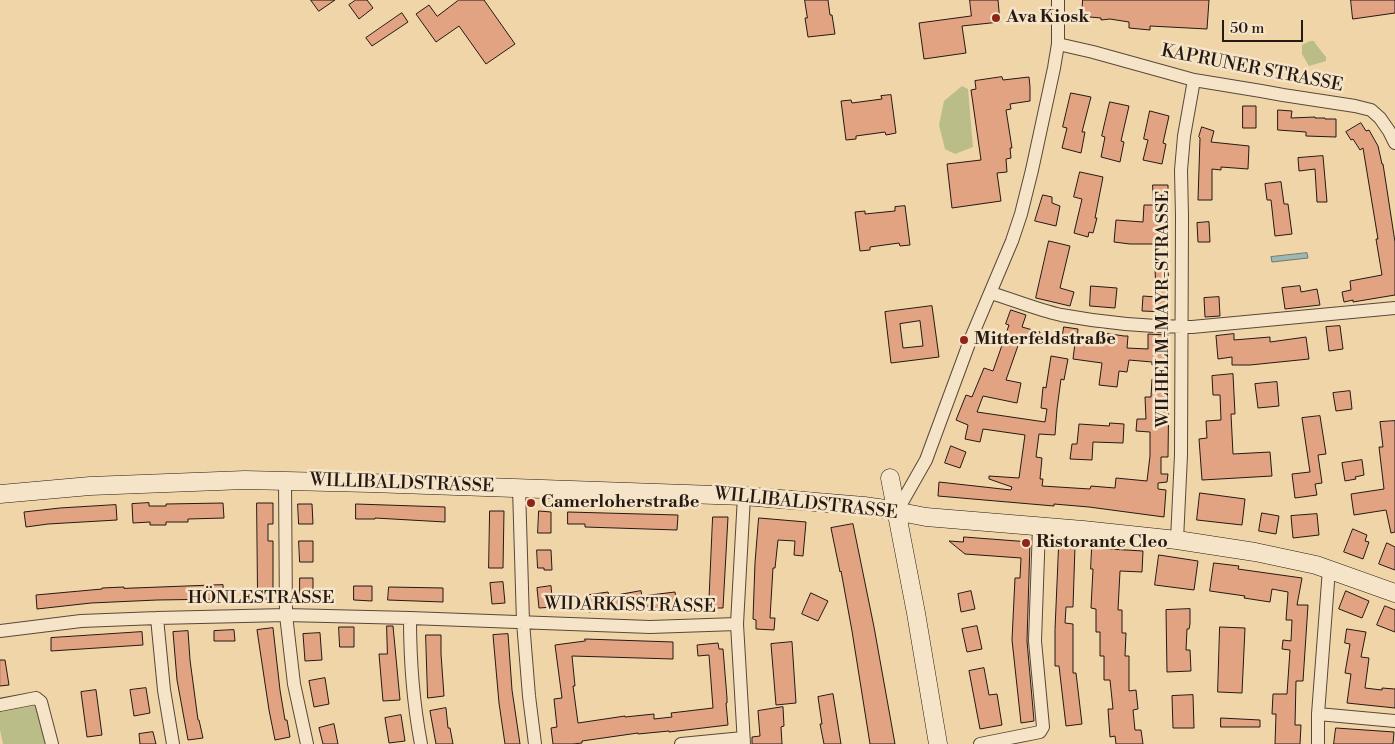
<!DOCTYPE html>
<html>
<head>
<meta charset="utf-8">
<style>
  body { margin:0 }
  #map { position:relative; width:1395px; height:744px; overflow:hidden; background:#f0d5a9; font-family:"Libre Bodoni",serif }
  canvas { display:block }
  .scale { position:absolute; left:1222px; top:20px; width:81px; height:22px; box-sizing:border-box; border:2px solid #251914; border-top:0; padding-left:6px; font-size:15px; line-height:18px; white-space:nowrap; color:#251914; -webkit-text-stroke:4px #f5e4c7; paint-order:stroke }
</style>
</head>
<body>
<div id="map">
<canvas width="1395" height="744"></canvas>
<div class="scale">50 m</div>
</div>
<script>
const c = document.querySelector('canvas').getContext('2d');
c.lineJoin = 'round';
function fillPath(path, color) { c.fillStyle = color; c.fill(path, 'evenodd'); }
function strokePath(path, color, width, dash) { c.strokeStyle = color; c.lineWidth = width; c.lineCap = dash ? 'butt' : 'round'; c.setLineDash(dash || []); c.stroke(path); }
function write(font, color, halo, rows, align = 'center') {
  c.font = font + ' "Libre Bodoni",serif'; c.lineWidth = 5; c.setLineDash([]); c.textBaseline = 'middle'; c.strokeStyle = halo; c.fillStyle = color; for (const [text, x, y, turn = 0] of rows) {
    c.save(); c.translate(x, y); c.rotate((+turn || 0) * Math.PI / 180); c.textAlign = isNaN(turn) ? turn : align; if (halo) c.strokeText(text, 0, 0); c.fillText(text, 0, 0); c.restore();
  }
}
fillPath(new Path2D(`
  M1310,41H1314C1316,45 1323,53 1326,57V61L1309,66L1302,54V45Z
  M962,86L968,89L973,147L955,154L945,149L939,125L944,101Z
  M38,705L47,744H3L0,730V712Z`), '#babd88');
const water = new Path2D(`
  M1307,253L1308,258L1272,262L1271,257Z`);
fillPath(water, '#9db7b1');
strokePath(water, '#6d7872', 1);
const building = new Path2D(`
  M311,0H335L319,11Z
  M356,0H367L373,8L359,19L349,5Z
  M459,0H484L515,44L486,64L459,26L436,42L416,14L429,5L437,16Z
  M805,0H828L830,15H832L835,34L808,37L805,18H807Z
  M970,0H998L1000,22L962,26L966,53L924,59L919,23L971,16Z
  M1083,0H1209L1207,29L1150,26V30L1129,28V22L1110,19L1101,20V18L1090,17V15H1082Z
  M1351,0H1395V13L1353,19Z
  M402,13L408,22L372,46L366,38Z
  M1002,77L1003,80L1029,77L1030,87V101L1010,104L1011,109L1006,110L1012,148H1010L1011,158L1006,159L1007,172L997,173L1001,201L952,208L947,164L981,160L971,90L976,89L975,81Z
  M1071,93L1091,97L1082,132H1085L1081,153L1062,148L1067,128L1063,127Z
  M891,95L896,133L886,135L885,132L856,136V139L846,140L841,101L851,100L852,103L882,99L881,96Z
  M1110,102L1129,106L1121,141L1124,142L1120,162L1101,157L1105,137L1102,136Z
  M1243,106H1256V128H1243Z
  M1278,110L1292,111L1291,118L1315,117V118H1325V119H1336V137L1306,136V132L1278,130Z
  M1150,111L1169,116L1163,143L1166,144L1162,164L1143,160L1148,140L1144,139Z
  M1361,123L1366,131L1369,130L1378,146L1382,164H1383L1395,242V295L1353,302V300L1344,302L1342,292L1351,290L1350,281L1382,275L1376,239H1378L1363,148L1360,150L1353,139L1351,140L1346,132Z
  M1202,127L1214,131L1211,142L1249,146L1248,169L1221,167V170L1212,169V200H1198L1200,138L1199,137Z
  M1323,156L1327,202H1317L1315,169L1299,171L1298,158Z
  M1080,172L1103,177L1095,218H1097L1093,233L1089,232L1088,237L1074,233L1082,199L1074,197Z
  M1281,182L1284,204H1288L1292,234L1275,236L1271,200H1267L1265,184Z
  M1153,185H1168V244H1130L1114,242L1116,220L1143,222L1144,205H1153Z
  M1043,195L1052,197V203L1060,206L1056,226L1035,221Z
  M905,206L910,245L900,246L899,243L870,247V250L860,251L855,212L865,211V214L895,211V207Z
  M1209,222L1210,242H1198L1197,223Z
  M1049,241L1070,246L1060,288L1074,292L1070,306L1036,298Z
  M1155,261H1168L1169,312L1142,311L1143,296L1156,297Z
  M1091,286L1117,288L1115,308L1090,306Z
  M1300,286L1301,292L1317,289L1320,305L1285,309L1282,288Z
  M1219,297L1220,316L1205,317L1204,298Z
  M932,306L939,357L891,363L885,312ZM920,321L923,346L903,348L900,324Z
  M1011,310L1026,315L1022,327L1040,332L1037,342L1021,337L1006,380L1021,383L1017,403L983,396L977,412L1045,422L1047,409L1041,408L1043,387L1046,388L1051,356L1068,359L1064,380L1061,379L1057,409L1055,435L1039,434L1036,457L1042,458L1040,479H1043L1042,486L1090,489L1091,486L1115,488L1116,478L1147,481L1150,456V432L1136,431L1137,419H1146L1145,397H1151L1152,379L1169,378L1168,457H1161V474H1168L1167,482L1158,483V489L1166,490L1164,517L1089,507L1054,504V506L938,496L939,482L1011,490L1012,487L989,479V476L1019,478L1025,435L983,429L980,442L965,439L968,425L956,420L966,395L972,397L984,368L993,371L1009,325L1006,324Z
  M1340,326L1343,349L1329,351L1326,327Z
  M1064,327L1078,329L1077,339L1102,343L1104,333L1124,336H1128L1127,348L1148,349V334L1168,335L1167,364L1152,365V362L1129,360L1127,372L1119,371L1117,387L1099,385L1102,363L1073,359L1075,343L1062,341Z
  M1234,334V340L1270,337V342L1306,337L1309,359L1250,365H1232V357L1218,359L1216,336Z
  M1233,374L1235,414H1231L1233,454L1270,452L1272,476L1202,480L1199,439L1207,438L1206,421L1221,420L1220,395H1213L1212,376Z
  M1277,382L1279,406L1258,408L1255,384Z
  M1350,391L1352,409L1336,411L1333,393Z
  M1320,416L1326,454L1318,455L1322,483L1315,484L1317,495L1295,498L1292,474L1310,472L1302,418Z
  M1395,421V532L1391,533L1386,510L1354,515L1351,494L1384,489L1379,447H1383L1380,422Z
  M1110,423L1124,424L1123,443L1093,442L1092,460L1070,459L1072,444H1077L1079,424L1109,426Z
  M951,446L966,452L960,468L945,463Z
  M1362,460L1364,475L1355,477L1356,479L1345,481L1342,463Z
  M1200,493L1245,499L1242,525L1197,520Z
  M149,503V506H166V504L223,503L224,518L188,519V522H166V525H150V522L133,523L132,504Z
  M257,503H273V524H268V541H273V599H258Z
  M298,504H312L313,524H299Z
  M356,504L445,507V522L375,518V519H356Z
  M116,505L117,520L48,524L26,527L24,512L60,508Z
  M490,511H504L503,568H489Z
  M539,511L551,512V533H538Z
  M568,512L678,515L677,530L585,527V524H568Z
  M1262,513L1279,516L1276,534L1259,531Z
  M1317,514L1319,535L1293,538L1291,516Z
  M713,517H728L723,608H709Z
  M759,518L806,522L803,556L794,555L795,541L778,540L775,568H773L770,618H775L774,630L756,629V620L753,619L755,563Z
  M853,524L874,627L895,744H870L852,631L841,571L840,572L831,528Z
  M1353,529L1367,535L1365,541L1369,542L1363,559L1344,552Z
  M964,537L1030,542L1027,641L1034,721L1021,723L1012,640L1015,578H1020L1021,558L965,554L949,541L963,542Z
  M299,541H313V562H300Z
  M1387,543L1395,547V570L1379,564Z
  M1059,546H1075L1073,607H1066L1065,623L1073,624V673H1076L1082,724L1066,726L1059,666H1055V630Z
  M1092,548L1143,551L1142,572L1120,571L1118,610H1122V633H1126L1125,656H1129V691L1136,690L1138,709L1133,710L1135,730H1141L1143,744H1116L1115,736L1110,737L1108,709H1113L1110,680H1104V656H1100V632H1096V609L1091,608L1093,569H1091Z
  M537,550H551L552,570H544V568H538Z
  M1159,555L1198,561L1194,590L1155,585Z
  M1214,563L1239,566L1238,569L1302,578L1297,605H1308L1303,681H1296L1295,725H1301L1300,744H1275L1276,714H1272L1273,694H1287L1290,650L1282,649L1283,640L1291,641L1292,620H1286L1288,592L1272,589L1270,602L1244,598L1245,596L1210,591Z
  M300,578H313V598H300Z
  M503,582L505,603L492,604L490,583Z
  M223,585L224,599L157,600L91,603L37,609L36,595L102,589V588L124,587V588Z
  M354,586H372V601L354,600Z
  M551,586L553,607L539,608L537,588Z
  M389,587L443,588V602L388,600Z
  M641,591L642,596L675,592L677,607L656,610L655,605L623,610L622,606L589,612L587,595L608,592L609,596Z
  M971,591L975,609L961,612L958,594Z
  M1346,591L1369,601L1362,618L1339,609Z
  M811,593L828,601L818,621L802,614Z
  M1385,606L1395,610V632L1377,625Z
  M1190,609V624L1189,629H1187L1186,650H1190L1191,671L1167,672L1166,610Z
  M387,626H393L400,700L383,701L379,654H387Z
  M977,626L982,649L967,652L962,629Z
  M339,627H354V647H340Z
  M1220,627L1245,628L1242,693L1218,692Z
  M273,628L280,690L285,720H287L290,737L275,740L269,710L257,630Z
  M1347,629L1366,632L1361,657L1369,658L1365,688L1382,690V688L1395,689V708L1347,703L1351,674L1345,673L1350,644L1345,643Z
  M234,630L235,641H214V631Z
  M188,631L190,660L198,720H199L203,738L188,740L177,680L173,632Z
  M142,632L143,645L51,651V638Z
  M320,633L322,660L305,661L303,634Z
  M508,634L512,690L520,744H505L499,703L493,635Z
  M426,635H441V654L444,696L428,698Z
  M585,639L673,642V659L572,656L575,686H573L578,723L625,716V717L654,714V719L672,717L671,713L713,708L709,655L698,656L697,645L718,643L719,649H723L727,698V703H726L728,725L669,732V731L638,734V733L582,741V743L573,744H553L551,728L557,727L554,699L562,698L555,645L585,641Z
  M792,642L796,703L776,705L771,644Z
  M0,660H5L9,685L0,686Z
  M984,668L989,695L997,694L1002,725L980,729L969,671Z
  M325,678L329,704L314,707L309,681Z
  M146,688L150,713L134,716L130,690Z
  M96,690L102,735L87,737L81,692Z
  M833,694L841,744H824L820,724H822L818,697Z
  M1193,695L1194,728H1173L1172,696Z
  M783,707L784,726L781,727L782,744H752V737L760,736L758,711Z
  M446,708L448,728H450L453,744H436L430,711Z
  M401,715L405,741L389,743L385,718Z
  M1221,718L1260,720V727H1221Z
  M334,724L338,744H323L319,728Z
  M1336,728L1394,732L1393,744H1334Z
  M153,732L156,744H140L139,734Z`);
fillPath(building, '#e2a383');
strokePath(building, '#251914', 1);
const street = new Path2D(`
  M1058,44L1093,52L1194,80L1261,91L1283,95L1355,106L1371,110L1380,118L1389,131L1395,143
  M991,293C1014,300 1038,310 1061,315C1104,323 1148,327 1192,327L1395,308
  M285,481L286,615L294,684L307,744
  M519,488L523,622L529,696L535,744
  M744,496L737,624L744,744
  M897,511L926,460L971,338L1012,241L1021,214L1032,170L1054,68L1058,44V0
  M1177,540L1181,455L1182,216L1181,170L1184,136L1194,80
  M157,618L164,690L173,744
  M410,618C410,661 413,702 421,744
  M0,631L81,621L157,618L286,615L410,618L650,627L737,624
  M0,705L36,698L41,702L52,744
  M1318,714L1395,721
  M681,744L743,738
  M980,744L1040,732L1043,727L1035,641L1039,527
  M1318,744V714L1329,569`);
const secondary = new Path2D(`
  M890,478L916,613L938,744
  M0,494L90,486L245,480L370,483L744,496L864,506L885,509L926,517L1083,530L1177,540L1255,552L1316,565L1395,593`);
strokePath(street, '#584839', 14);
strokePath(secondary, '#251914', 19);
strokePath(street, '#f5e4c7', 12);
strokePath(secondary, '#f5e4c7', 18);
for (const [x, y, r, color] of [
  [996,18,5,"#8f2418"],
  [964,340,5,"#8f2418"],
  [531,503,5,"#8f2418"],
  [1026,543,5,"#8f2418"]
]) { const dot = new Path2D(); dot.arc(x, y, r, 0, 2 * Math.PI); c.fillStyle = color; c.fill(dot); strokePath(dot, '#f5e4c7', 2); }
write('bold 18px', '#251914', '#f5e4c7', [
  ["Ava Kiosk",1006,18],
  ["Mitterfeldstraße",974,340],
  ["Camerloherstraße",541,503],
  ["Ristorante Cleo",1036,543]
], 'left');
write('18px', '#251914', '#f5e4c7', [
  ["KAPRUNER STRASSE",1252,69,11],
  ["WILHELM-MAYR-STRASSE",1164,309,-90],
  ["WILLIBALDSTRASSE",402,484,2],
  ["WILLIBALDSTRASSE",806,504,6],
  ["HÖNLESTRASSE",261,599],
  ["WIDARKISSTRASSE",630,606,1]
]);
</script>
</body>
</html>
